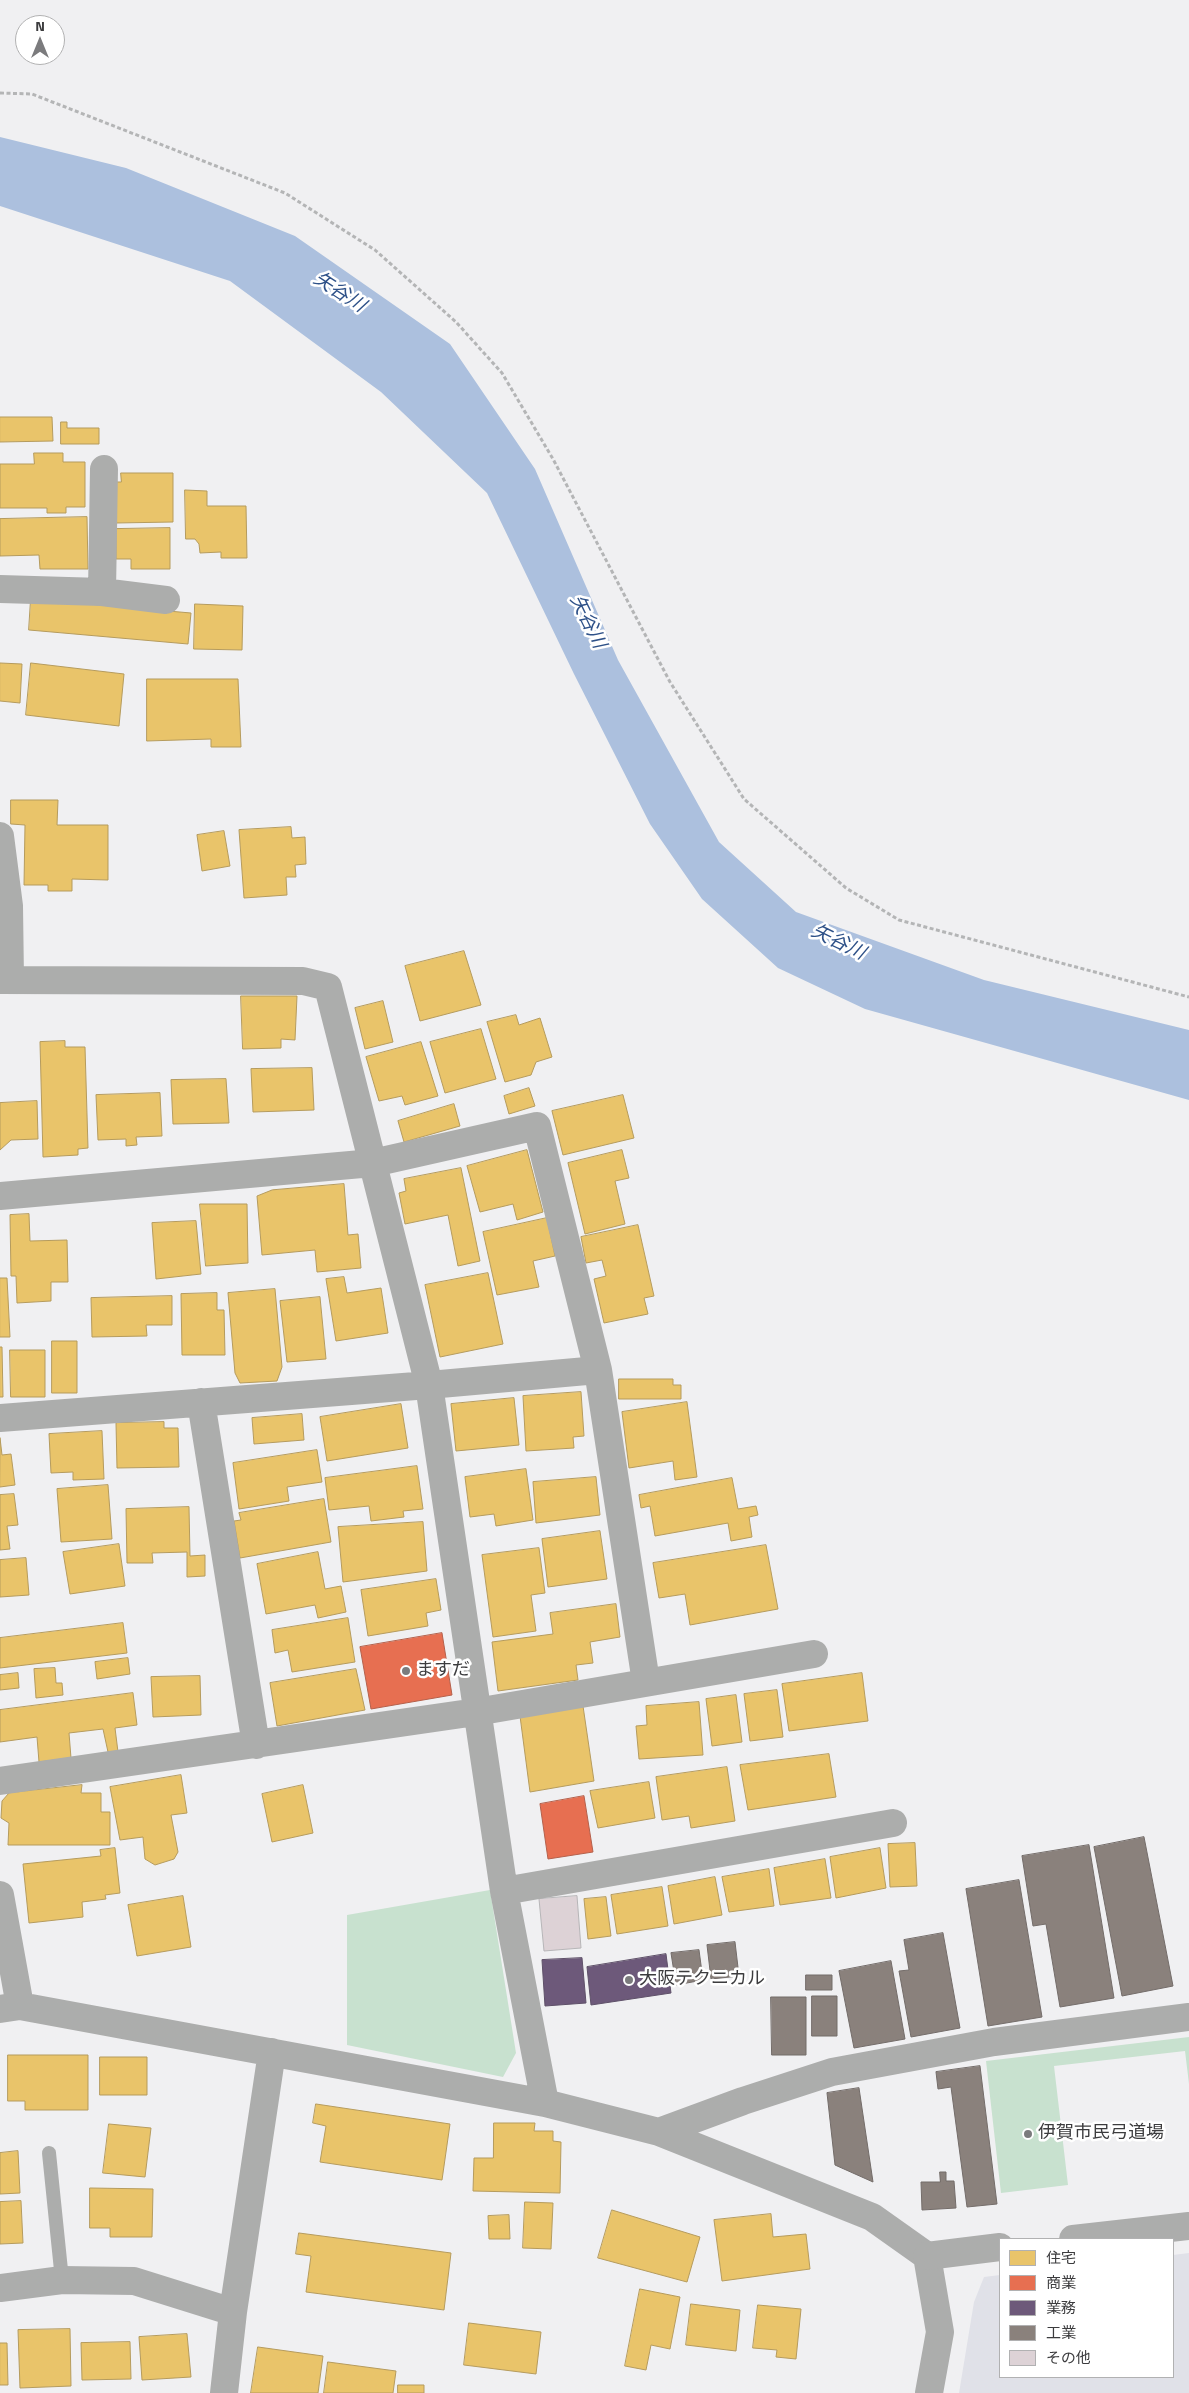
<!DOCTYPE html>
<html>
<head>
<meta charset="utf-8">
<style>
  body { margin:0 }
  #map { position:relative; width:1189px; height:2393px; overflow:hidden; background:#f0f0f2; font-family:"Titillium Web","Noto Sans JP",sans-serif }
  canvas { display:block }
  .legend { position:absolute; left:999px; top:2238px; width:175px; height:140px; box-sizing:border-box; background:#fff; border:1px solid #b1b1b2; margin:0; padding:6px 9px; list-style:none; font-size:15px; color:#3c3c3e }
  .legend li { display:flex; align-items:center; gap:10px; height:25px }
  .legend b { width:25px; border:1px solid #b1b1b2 }
  .north { position:absolute; left:15px; top:15px; width:50px; height:50px; box-sizing:border-box; background:#fff; border:1px solid #b1b1b2; border-radius:50%; rotate:0deg; font-size:14px; font-weight:700; line-height:20px; text-align:center; color:#3c3c3e }
  .north::after { content:''; display:block; margin:auto; width:18px; height:22px; background:#7b7b7d; clip-path:polygon(50% 0,100% 100%,50% 72%,0 100%) }
</style>
</head>
<body>
<div id="map">
<canvas width="1189" height="2393"></canvas>
<ul class="legend">
<li><b style="height:14px;background:#e9c46a"></b>住宅</li>
<li><b style="height:14px;background:#e76f51"></b>商業</li>
<li><b style="height:14px;background:#6d597a"></b>業務</li>
<li><b style="height:14px;background:#8a817c"></b>工業</li>
<li><b style="height:14px;background:#ddd2d6"></b>その他</li>
</ul>
<div class="north">N</div>
</div>
<script>
const c = document.querySelector('canvas').getContext('2d');
c.lineJoin = 'round';
function fillPath(path, color) { c.fillStyle = color; c.fill(path, 'evenodd'); }
function strokePath(path, color, width, dash) { c.strokeStyle = color; c.lineWidth = width; c.lineCap = dash ? 'butt' : 'round'; c.setLineDash(dash || []); c.stroke(path); }
function write(font, color, halo, rows, align = 'center') {
  c.font = font + ' "Titillium Web","Noto Sans JP",sans-serif'; c.lineWidth = 5; c.setLineDash([]); c.textBaseline = 'middle'; c.strokeStyle = halo; c.fillStyle = color; for (const [text, x, y, turn = 0] of rows) {
    c.save(); c.translate(x, y); c.rotate((+turn || 0) * Math.PI / 180); c.textAlign = isNaN(turn) ? turn : align; if (halo) c.strokeText(text, 0, 0); c.fillText(text, 0, 0); c.restore();
  }
}
fillPath(new Path2D(`
  M1189,2253V2393H959L974,2302L984,2277L1000,2275V2377H1173V2255Z`), '#e0e1e8');
fillPath(new Path2D(`
  M490,1890L516,2053L503,2077L347,2045V1915Z
  M1189,2037V2084L1185,2051L1054,2066L1068,2185L1001,2193L986,2061Z`), '#c8e1cf');
fillPath(new Path2D(`
  M0,137L126,168L295,236L450,344L535,469L618,660L719,842L796,912L984,980L1189,1030V1100L865,1009L778,968L702,899L650,824L574,674L487,493L381,392L230,281L0,206Z`), '#acc0de');
const homes = new Path2D(`
  M0,417H52L53,441L0,442Z
  M61,422H67V428H99V444H61Z
  M34,453H63V462H85V507H66V513H47V508H0V464H34Z
  M121,473H173V522L116,523V482H121Z
  M185,490L207,491V506H246L247,558H221V552L200,553L199,544L195,539H186Z
  M87,517L88,569H40L39,555L0,556V519Z
  M170,528V569H131V559H116V529Z
  M31,599L191,613L188,644L29,630Z
  M195,604L243,606L242,650L194,649Z
  M0,663L22,664L20,703L0,701Z
  M31,663L124,674L119,726L26,715Z
  M147,679H238L241,747H211V739L147,741Z
  M11,800H58L57,825H108V880L72,879V891H48V885H24L25,825L11,824Z
  M291,827L292,838L305,837L306,864L295,865L296,877H286L287,895L244,898L239,830Z
  M224,831L230,866L202,871L197,835Z
  M464,951L481,1005L420,1021L405,966Z
  M241,996H297L295,1040L281,1039V1048L243,1049Z
  M383,1001L393,1042L365,1049L355,1008Z
  M516,1015L519,1025L540,1018L552,1057L536,1062L531,1075L505,1082L487,1022Z
  M481,1029L496,1079L445,1093L430,1042Z
  M65,1041V1047H85L88,1148L78,1149V1155L43,1157L40,1042Z
  M421,1042L438,1096L405,1105L402,1096L379,1101L366,1057Z
  M312,1068L314,1110L253,1112L251,1069Z
  M226,1079L229,1123L173,1124L171,1080Z
  M529,1088L535,1106L509,1114L504,1096Z
  M160,1093L162,1136L136,1137L137,1145L126,1146V1139L98,1140L96,1095Z
  M623,1095L634,1138L563,1155L552,1111Z
  M37,1101L38,1139L11,1140L0,1150V1103Z
  M454,1104L460,1126L404,1142L398,1121Z
  M527,1150L543,1212L517,1220L513,1204L480,1212L467,1166Z
  M622,1150L629,1178L615,1181L625,1224L585,1234L568,1163Z
  M461,1168L480,1261L458,1266L448,1215L405,1224L399,1193L406,1191L404,1179Z
  M344,1184L348,1235L358,1234L361,1268L317,1272L315,1250L262,1255L257,1196L272,1190Z
  M200,1204H247L248,1263L206,1266Z
  M29,1214L30,1241L67,1240L68,1282H51V1301L17,1303L16,1276H11L10,1215Z
  M547,1218L555,1256L533,1261L539,1287L497,1295L483,1232Z
  M196,1221L201,1274L156,1279L152,1223Z
  M638,1225L654,1296L644,1298L648,1314L604,1323L594,1279L606,1276L602,1260L586,1263L581,1237Z
  M488,1273L503,1344L440,1357L425,1285Z
  M344,1277L347,1293L381,1288L388,1333L336,1341L326,1279Z
  M0,1278H7L10,1337H0Z
  M275,1289L282,1367L277,1381L240,1383L235,1373L228,1293Z
  M217,1293V1310H224L225,1355H182L181,1294Z
  M172,1296V1325H146L147,1336L92,1337L91,1298Z
  M320,1297L326,1359L287,1362L280,1301Z
  M52,1341H77V1393H52Z
  M0,1347H2L3,1397H0Z
  M10,1350H45V1397H11Z
  M619,1379H673V1385H681V1399H619Z
  M581,1392L584,1436L573,1437L574,1448L526,1451L523,1396Z
  M514,1398L519,1445L456,1451L451,1404Z
  M687,1402L697,1477L675,1480L673,1461L629,1468L622,1412Z
  M401,1404L408,1448L327,1461L320,1417Z
  M302,1414L304,1440L254,1444L252,1418Z
  M164,1422V1428H178L179,1467L117,1468L116,1423Z
  M102,1431L104,1479L73,1480V1472L51,1473L49,1434Z
  M0,1438L2,1455L11,1454L15,1485L0,1487Z
  M317,1450L322,1482L287,1487L289,1501L239,1509L233,1463Z
  M417,1466L423,1509L403,1511L404,1517L371,1521L369,1506L329,1510L325,1478Z
  M526,1469L533,1520L496,1526L494,1514L470,1517L465,1477Z
  M596,1477L600,1515L536,1523L533,1482Z
  M732,1478L738,1509L756,1506L758,1515L749,1517L752,1537L731,1541L728,1523L655,1536L650,1506L641,1508L639,1495Z
  M108,1485L112,1539L61,1542L57,1489Z
  M14,1494L18,1525L7,1526L10,1549L0,1550V1495Z
  M324,1499L331,1542L240,1558L234,1521L241,1520L239,1513Z
  M189,1507L190,1556L205,1555V1576L187,1577V1552L152,1553L153,1563H127L126,1509Z
  M423,1522L427,1571L343,1582L338,1527Z
  M600,1531L607,1579L548,1587L542,1539Z
  M119,1544L125,1586L70,1594L63,1552Z
  M766,1545L778,1609L690,1625L685,1594L659,1598L653,1563Z
  M539,1548L545,1593L531,1595L536,1631L493,1637L482,1555Z
  M318,1552L325,1589L341,1586L346,1612L318,1618L315,1605L266,1614L257,1564Z
  M26,1558L29,1595L0,1597V1560Z
  M436,1579L441,1610L426,1613L428,1626L368,1636L361,1590Z
  M616,1604L620,1637L590,1642L593,1663L576,1665L578,1680L498,1691L492,1642L553,1634L550,1613Z
  M348,1618L355,1662L292,1672L288,1650L275,1653L272,1630Z
  M123,1623L127,1653L0,1668V1638Z
  M128,1658L130,1674L97,1679L95,1662Z
  M55,1668L56,1683H62L63,1695L36,1698L34,1669Z
  M356,1669L365,1710L277,1726L270,1683Z
  M18,1673L19,1688L0,1690V1675Z
  M862,1673L868,1721L789,1731L782,1684Z
  M200,1676L201,1715L153,1717L151,1677Z
  M777,1690L783,1737L750,1741L744,1694Z
  M133,1693L137,1725L115,1728L118,1752H108L103,1729L69,1733L71,1758L39,1762L37,1737L0,1742V1710Z
  M736,1695L742,1742L712,1746L706,1699Z
  M699,1702L703,1755L639,1759L636,1726L647,1725L646,1706Z
  M583,1706L594,1781L530,1792L520,1716Z
  M829,1754L836,1797L748,1810L740,1765Z
  M727,1767L735,1821L691,1828L689,1816L662,1820L656,1777Z
  M181,1775L187,1813L171,1815L178,1852L174,1859L155,1865L145,1859L143,1837L120,1840L110,1787Z
  M649,1782L655,1818L598,1828L590,1791Z
  M82,1785L81,1793H101V1812H110V1845H8L9,1823L1,1818L2,1801L9,1793Z
  M303,1785L313,1833L272,1842L262,1794Z
  M915,1843L917,1886L890,1887L888,1844Z
  M115,1848L120,1893L105,1895L106,1899L82,1902L83,1917L29,1923L23,1864L101,1856L100,1850Z
  M880,1848L886,1888L836,1898L830,1857Z
  M825,1859L831,1898L780,1905L774,1868Z
  M769,1869L774,1906L729,1912L722,1877Z
  M715,1877L722,1915L674,1924L668,1886Z
  M662,1887L668,1926L617,1934L611,1895Z
  M183,1896L191,1947L137,1956L128,1905Z
  M606,1897L611,1936L588,1939L584,1899Z
  M8,2055H88V2110H25V2101H8Z
  M100,2057H147V2095H100Z
  M316,2104L450,2124L442,2180L320,2162L326,2126L313,2123Z
  M494,2123H535L534,2131H553V2141L561,2142L560,2193L473,2191L474,2158H493Z
  M109,2124L151,2128L145,2177L103,2173Z
  M18,2151L20,2193L0,2194V2153Z
  M90,2188L153,2189L152,2237H110V2228H90Z
  M21,2201L23,2243L0,2244V2202Z
  M525,2202L553,2203L551,2249L523,2248Z
  M612,2210L700,2237L687,2282L598,2258Z
  M771,2214L773,2237L806,2234L810,2269L722,2281L714,2220Z
  M509,2215L510,2239H489L488,2216Z
  M299,2233L451,2253L444,2310L306,2292L311,2256L296,2254Z
  M640,2289L680,2297L670,2349L651,2345L646,2370L625,2366Z
  M691,2304L740,2310L736,2351L686,2345Z
  M758,2305L801,2309L796,2359L776,2357L777,2350L753,2348Z
  M469,2323L541,2332L536,2374L464,2365Z
  M70,2329L71,2386L20,2388L18,2330Z
  M187,2334L191,2377L142,2380L139,2337Z
  M130,2342L131,2379L82,2380L81,2343Z
  M0,2343H7L8,2385H0Z
  M258,2347L323,2356L318,2393H251Z
  M328,2362L396,2371L393,2393H324Z
  M398,2385H424V2393H398Z`);
fillPath(homes, '#e9c46a');
strokePath(homes, '#b59b5d', 1);
const shops = new Path2D(`
  M442,1633L452,1695L371,1709L360,1647Z
  M584,1796L593,1852L548,1859L540,1804Z`);
fillPath(shops, '#e76f51');
strokePath(shops, '#b4604b', 1);
const offices = new Path2D(`
  M666,1954L671,1993L591,2005L587,1967Z
  M582,1958L586,2003L545,2006L542,1960Z`);
fillPath(offices, '#6d597a');
strokePath(offices, '#5e5068', 1);
const industry = new Path2D(`
  M1144,1837L1173,1986L1122,1996L1094,1847Z
  M1089,1845L1114,1998L1060,2007L1046,1924L1033,1926L1022,1856Z
  M1019,1880L1042,2017L988,2026L966,1889Z
  M943,1933L960,2028L911,2037L899,1971L909,1970L904,1940Z
  M735,1942L739,1976L711,1979L707,1945Z
  M699,1950L703,1980L676,1985L671,1953Z
  M891,1961L905,2039L854,2048L839,1971Z
  M806,1975H832V1990H806Z
  M812,1996H837V2036H812Z
  M771,1997H806V2055H772Z
  M980,2066L997,2204L967,2207L951,2087L938,2089L936,2072Z
  M859,2088L873,2182L835,2165L827,2093Z
  M940,2172H946V2181H954L956,2208L922,2210L921,2182H940Z`);
fillPath(industry, '#8a817c');
strokePath(industry, '#736c69', 1);
const building = new Path2D(`
  M577,1896L581,1948L544,1951L539,1899Z`);
fillPath(building, '#ddd2d6');
strokePath(building, '#b6b5b7', 1);
strokePath(new Path2D(`
  M0,93L32,94L285,193L375,250L456,322L502,373L553,459L670,682L744,799L846,888L899,920L1189,997`), '#b4b5b6', 3, [4, 2.5]);
strokePath(new Path2D(`
  M49,2153L62,2280`), '#acadac', 14);
strokePath(new Path2D(`
  M0,589L102,592L166,600
  M102,592L104,469
  M0,836L9,906L10,980
  M0,980L303,981L328,987L429,1385L504,1891L545,2103
  M0,1196L373,1163L537,1126L598,1370L646,1682
  M201,1402L256,1745
  M0,1418L429,1385L598,1370
  M0,1781L476,1712L814,1654
  M504,1891L893,1823
  M0,1895L20,2006
  M0,2009L20,2006L545,2103L659,2132L872,2217L927,2256L940,2332L929,2393
  M659,2132L743,2101L832,2072L994,2042L1189,2017
  M0,2288L62,2280L134,2281L233,2312
  M224,2393L233,2312L272,2052`), '#acadac', 28);
strokePath(new Path2D(`
  M1073,2239L1189,2226
  M927,2256L1000,2247`), '#acadac', 28);
for (const [x, y, r, color] of [
  [406,1671,5,"#7b7b7d"],
  [629,1980,5,"#7b7b7d"],
  [1028,2134,5,"#7b7b7d"]
]) { const dot = new Path2D(); dot.arc(x, y, r, 0, 2 * Math.PI); c.fillStyle = color; c.fill(dot); strokePath(dot, '#fff', 2); }
write('18px', '#3c3c3e', '#fff', [
  ["ますだ",416,1671],
  ["大阪テクニカル",639,1980],
  ["伊賀市民弓道場",1038,2134]
], 'left');
write('italic 19px', '#2e5188', '#fff', [
  ["矢谷川",339,293,33],
  ["矢谷川",587,622,64],
  ["矢谷川",838,943,26]
]);
</script>
</body>
</html>
